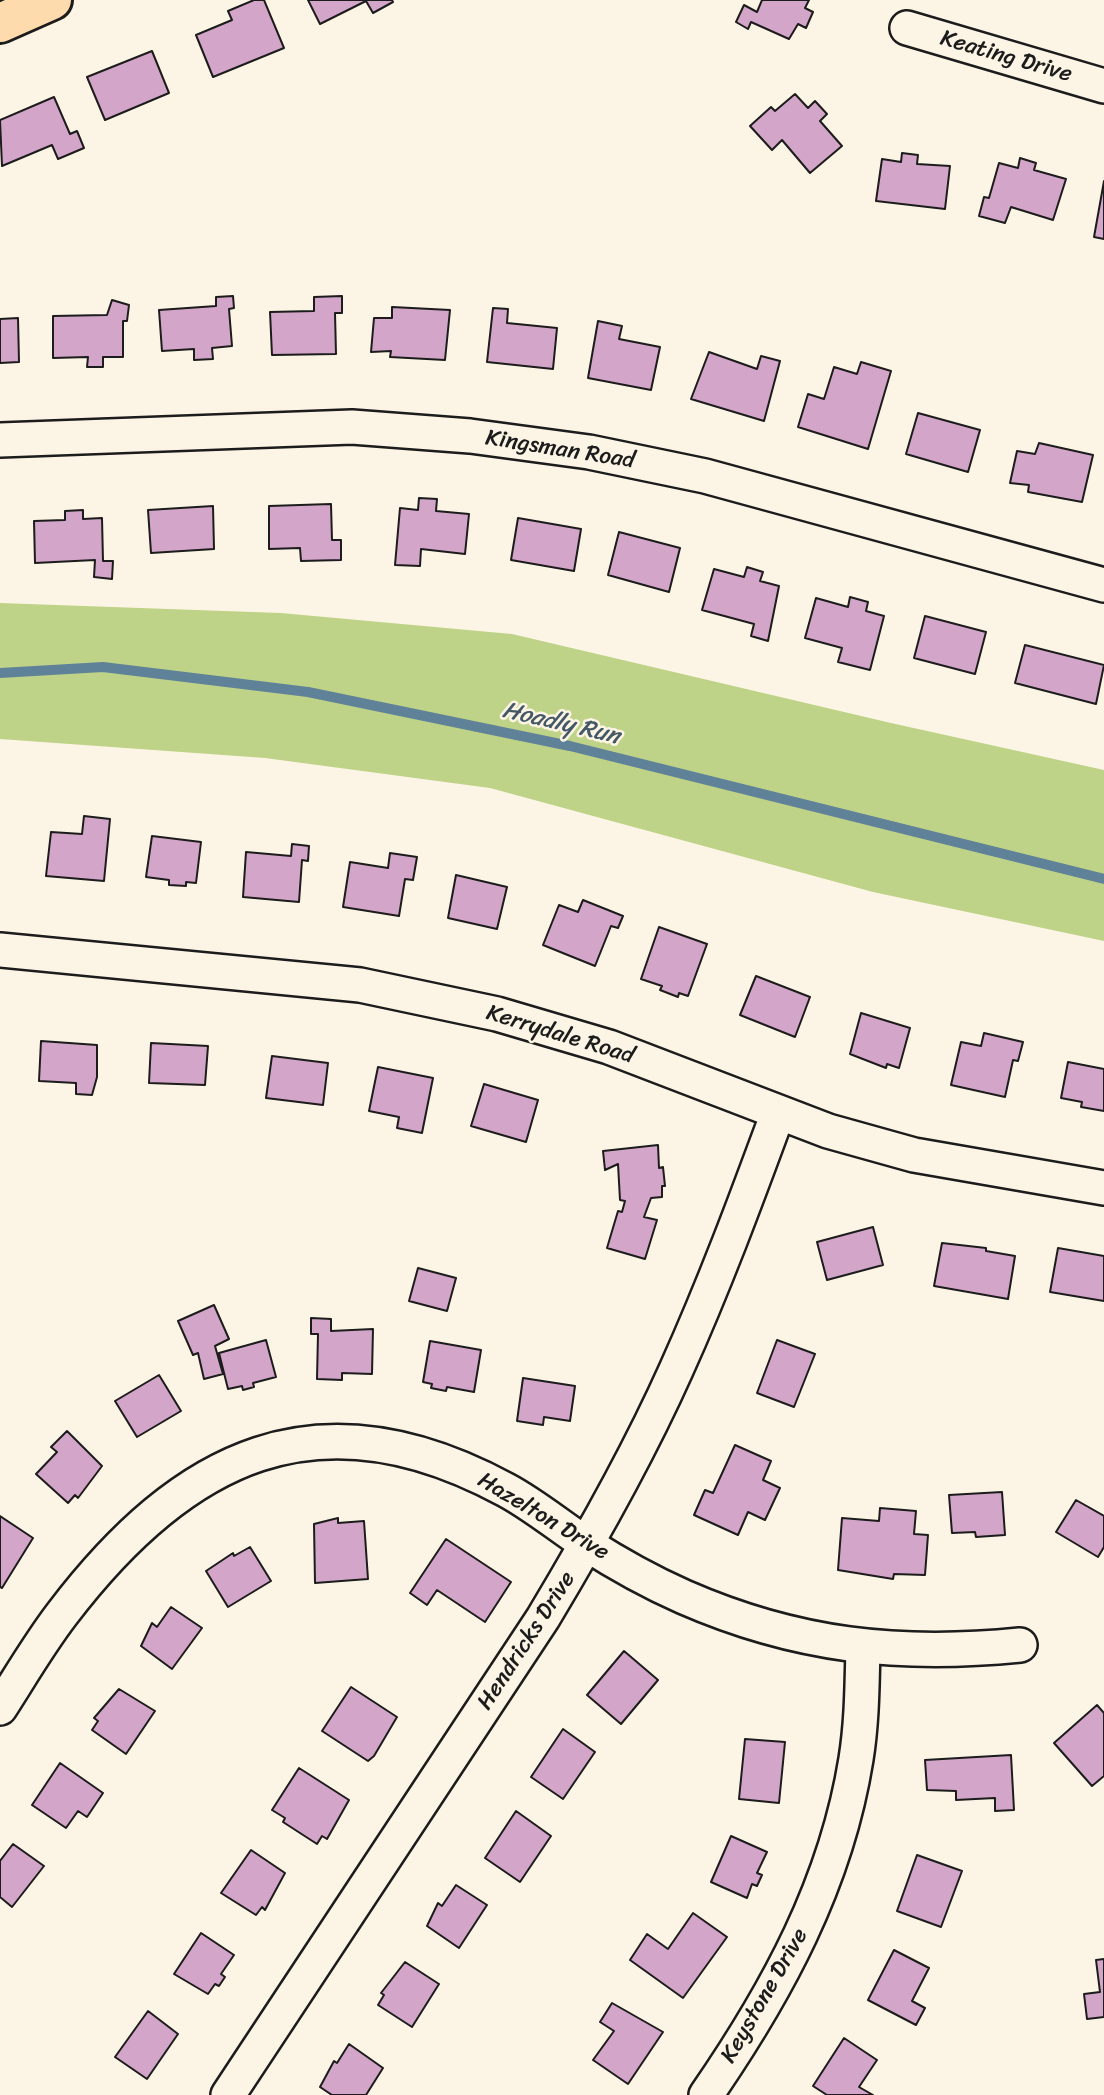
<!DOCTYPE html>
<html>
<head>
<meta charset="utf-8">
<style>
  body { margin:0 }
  canvas { display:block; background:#fcf5e5 }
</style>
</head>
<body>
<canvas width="1104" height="2095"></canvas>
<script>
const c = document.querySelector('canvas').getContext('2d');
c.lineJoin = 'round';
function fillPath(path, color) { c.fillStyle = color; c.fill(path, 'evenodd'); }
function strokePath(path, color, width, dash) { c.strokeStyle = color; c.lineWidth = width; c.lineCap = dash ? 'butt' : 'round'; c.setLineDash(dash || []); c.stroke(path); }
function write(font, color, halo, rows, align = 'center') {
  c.font = font + ' Sriracha,sans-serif'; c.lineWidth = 5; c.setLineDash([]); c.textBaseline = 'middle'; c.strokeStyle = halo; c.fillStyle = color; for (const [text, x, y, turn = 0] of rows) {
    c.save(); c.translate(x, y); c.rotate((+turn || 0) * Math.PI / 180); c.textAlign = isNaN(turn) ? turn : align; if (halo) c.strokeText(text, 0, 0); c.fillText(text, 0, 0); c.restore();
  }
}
fillPath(new Path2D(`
  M0,603L281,613L512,634L891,723L1104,770V941L873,892L490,788L265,758L0,739Z`), '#bfd388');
strokePath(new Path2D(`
  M0,673L103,667L308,692L570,746L1104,879`), '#608299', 10);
const building = new Path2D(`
  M254,0H264L284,48L213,77L196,35L232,20L228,11Z
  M308,0H392L393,2L373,13L366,1L320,24Z
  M762,0H809L805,8L813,12L806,28L798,24L789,39L751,22L748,29L736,22L744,5L757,12Z
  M152,51L169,93L105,120L87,77Z
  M795,94L808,108L815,101L827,114L820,121L842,146L810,173L782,140L772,150L750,126L771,107L775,111Z
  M54,97L70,134L77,131L84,148L58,159L52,145L2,166L0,120Z
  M902,153L918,155L917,164L950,166L945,209L876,201L882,159L901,162Z
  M1020,158L1036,163L1034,170L1066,179L1053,220L1011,207L1005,223L979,216L984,197L989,198L999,163L1018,168Z
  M1104,181V239L1094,237Z
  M233,296L234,308L229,309L232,346L212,348L213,359L194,360V349L162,351L159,310L216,306V297Z
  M342,296V313H335L336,354L272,355L270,312L314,311V297Z
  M112,300L129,305L127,321H123V357H103V367H87L88,357L53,358V316L107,315Z
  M392,307L450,310L445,360L390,357L391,351L371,352L374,318H392Z
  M493,308L508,309L507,323L557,328L553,369L487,362Z
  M18,318L19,362L0,363V319Z
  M598,321L622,326L619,339L660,347L651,390L588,378Z
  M709,352L757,369L761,356L780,361L764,421L691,399Z
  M861,362L891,371L868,449L798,427L808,394L824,399L834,367L857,374Z
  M918,413L980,430L968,472L906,454Z
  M1039,443L1093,455L1082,502L1028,492L1029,485L1010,483L1017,451L1035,454Z
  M419,498L437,499L436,511L469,514L465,554L421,549L420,566L395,565L400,508L418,510Z
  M331,504L332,540H341V560L301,561L300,548L269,549V506Z
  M213,506L214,549L151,553L148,510Z
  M83,510V519L102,518L103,561H113L112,579L94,577L95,560L35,563L34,521L65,520V511Z
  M518,518L581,529L574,571L511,560Z
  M619,532L680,548L669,592L608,575Z
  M747,567L763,572L760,581L779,586L768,641L751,636L754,624L702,610L714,569L744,577Z
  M850,597L868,602L866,611L884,616L870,670L838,662L842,648L805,638L816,598L848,607Z
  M925,616L986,632L975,674L914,658Z
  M1025,645L1104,665L1096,704L1015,683Z
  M84,816L110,819L104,881L46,876L51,832L82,834Z
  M152,836L201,842L196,883L186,882V886L169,885V880L146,877Z
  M292,844L309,846L308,861L302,860L299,902L243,897L246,852L291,856Z
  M390,853L417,857L413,880L405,879L399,916L343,907L350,862L388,868Z
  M456,875L507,887L497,929L448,918Z
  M583,900L623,916L618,928L611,926L595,966L543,945L559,905L578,912Z
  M659,927L707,944L688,996L679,993L678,997L660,990L662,986L641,979Z
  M756,976L810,997L795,1037L740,1015Z
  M861,1013L910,1028L899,1068L887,1064L886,1068L850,1054Z
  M984,1033L1023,1042L1018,1061L1013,1060L1005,1097L951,1085L961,1042L981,1046Z
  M41,1041L97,1045V1077L92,1095L76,1094V1083L39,1081Z
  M151,1043L208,1046L205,1085L149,1083Z
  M272,1056L328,1063L323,1105L266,1098Z
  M1068,1062L1104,1069V1111L1081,1107L1082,1102L1061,1098Z
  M378,1067L433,1078L422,1133L397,1128L399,1117L369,1111Z
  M484,1084L538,1100L526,1142L471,1126Z
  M658,1145L659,1168L663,1167L665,1186H662V1197L651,1198L644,1217L657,1220L645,1259L607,1248L618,1211L622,1212L625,1201L620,1200L618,1164L605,1170L603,1151Z
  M873,1227L883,1265L827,1280L817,1242Z
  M942,1243L986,1248V1251L1015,1256L1008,1299L934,1286Z
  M1058,1248L1104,1256V1301L1050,1292Z
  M418,1268L456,1278L447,1311L409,1301Z
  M214,1305L229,1339L215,1346L223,1374L204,1379L198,1353L193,1355L178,1321Z
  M311,1318L331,1319V1331L373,1329L372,1374L342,1373V1380L317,1379L318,1334H311Z
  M266,1340L276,1377L253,1383L254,1387L243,1390L242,1386L228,1389L219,1353Z
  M777,1340L815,1354L794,1407L757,1393Z
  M430,1341L481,1350L474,1392L447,1387L446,1391L431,1388L432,1384L423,1382Z
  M159,1375L181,1411L137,1437L115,1401Z
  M523,1378L575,1386L570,1421L544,1417L543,1425L517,1421Z
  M67,1431L102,1466L78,1498L75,1495L68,1503L36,1474L57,1452L51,1447Z
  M735,1445L771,1461L763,1480L780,1488L765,1520L748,1512L738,1535L694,1515L705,1490L713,1493Z
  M1002,1492L1005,1535L976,1537L975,1532L952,1533L949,1495Z
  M1076,1500L1104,1516V1547L1098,1557L1056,1532Z
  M880,1508L916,1511L914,1534L928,1535L925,1575L894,1574L893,1579L838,1570L842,1518L879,1521Z
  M0,1516L33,1538L2,1588L0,1587Z
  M338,1518V1523L364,1521L368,1579L315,1583L314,1524Z
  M446,1539L511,1582L485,1622L437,1590L427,1605L410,1593Z
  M250,1547L271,1581L228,1607L206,1571L233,1553L234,1556Z
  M171,1607L202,1628L172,1669L141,1646L152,1623L157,1627Z
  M624,1651L658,1680L621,1724L587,1695Z
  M351,1687L397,1717L374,1756L368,1761L322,1731Z
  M119,1689L155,1711L126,1754L92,1730L98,1721L94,1718Z
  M1097,1705L1104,1713V1776L1092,1786L1054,1743Z
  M563,1729L595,1752L563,1799L531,1777Z
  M745,1739L785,1742L779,1803L739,1799Z
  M1011,1755L1014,1810L995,1811V1798L956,1800V1791L927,1790L925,1760Z
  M60,1763L103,1793L87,1817L78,1811L66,1828L32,1805Z
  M299,1768L349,1800L327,1839L322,1836L317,1844L283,1822L285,1818L272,1810Z
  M516,1811L551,1836L520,1882L485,1858Z
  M731,1836L767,1852L757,1873L762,1875L757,1886L752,1884L747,1898L711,1882Z
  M13,1844L44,1866L12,1907L0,1897V1861Z
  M251,1850L285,1873L265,1910L262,1907L256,1915L221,1893Z
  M917,1855L962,1871L941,1927L897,1911Z
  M456,1885L487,1905L459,1948L427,1926L438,1903L442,1906Z
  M693,1913L727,1937L683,1998L630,1960L647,1934L668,1949Z
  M201,1933L234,1955L221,1974L225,1977L219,1986L215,1984L208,1994L174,1974Z
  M894,1950L929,1968L912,2001L925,2008L916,2025L868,2000Z
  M1104,1959V2017L1087,2019L1084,1994L1100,1992L1096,1960Z
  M405,1962L439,1984L412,2027L378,2005L384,1995L381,1993Z
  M612,2003L663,2032L628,2084L593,2060L614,2031L600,2022Z
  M148,2011L178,2034L147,2079L115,2057Z
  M844,2038L877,2060L859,2087L873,2095H827L813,2086Z
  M349,2044L383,2068L366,2095H332L320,2087L334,2061L337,2063Z`);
fillPath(building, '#d3a6c9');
strokePath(building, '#1c1c1c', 2);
const minor = new Path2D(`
  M907,28L1104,86
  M0,440L352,427L470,436L589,452L705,476L1104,585
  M0,950L360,985L497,1014L609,1047L828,1131L914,1155L1104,1188
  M0,1708C20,1677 39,1644 62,1614C183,1455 318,1388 506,1490C534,1505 559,1526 585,1543C616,1563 650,1582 684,1597C796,1646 899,1657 1020,1645
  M228,2095L543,1618C591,1538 638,1455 676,1370C714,1286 746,1200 778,1113
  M706,2095C777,1992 836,1884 856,1759C862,1722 862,1685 863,1647`);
const major = new Path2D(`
  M0,23L52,0`);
strokePath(minor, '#1c1c1c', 38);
strokePath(major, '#1c1c1c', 44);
strokePath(minor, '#fcf5e5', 33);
strokePath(major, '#fedbac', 38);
write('23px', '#1c1c1c', '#fcf5e5', [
  ["Keating Drive",1006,57,16],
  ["Kingsman Road",560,450,9],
  ["Kerrydale Road",560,1035,17],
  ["Hazelton Drive",543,1517,31],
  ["Hendricks Drive",527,1641,-57],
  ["Keystone Drive",765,1996,-60]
]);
write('italic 24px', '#445865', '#fcf5e5', [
  ["Hoadly Run",561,724,13]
]);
</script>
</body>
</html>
